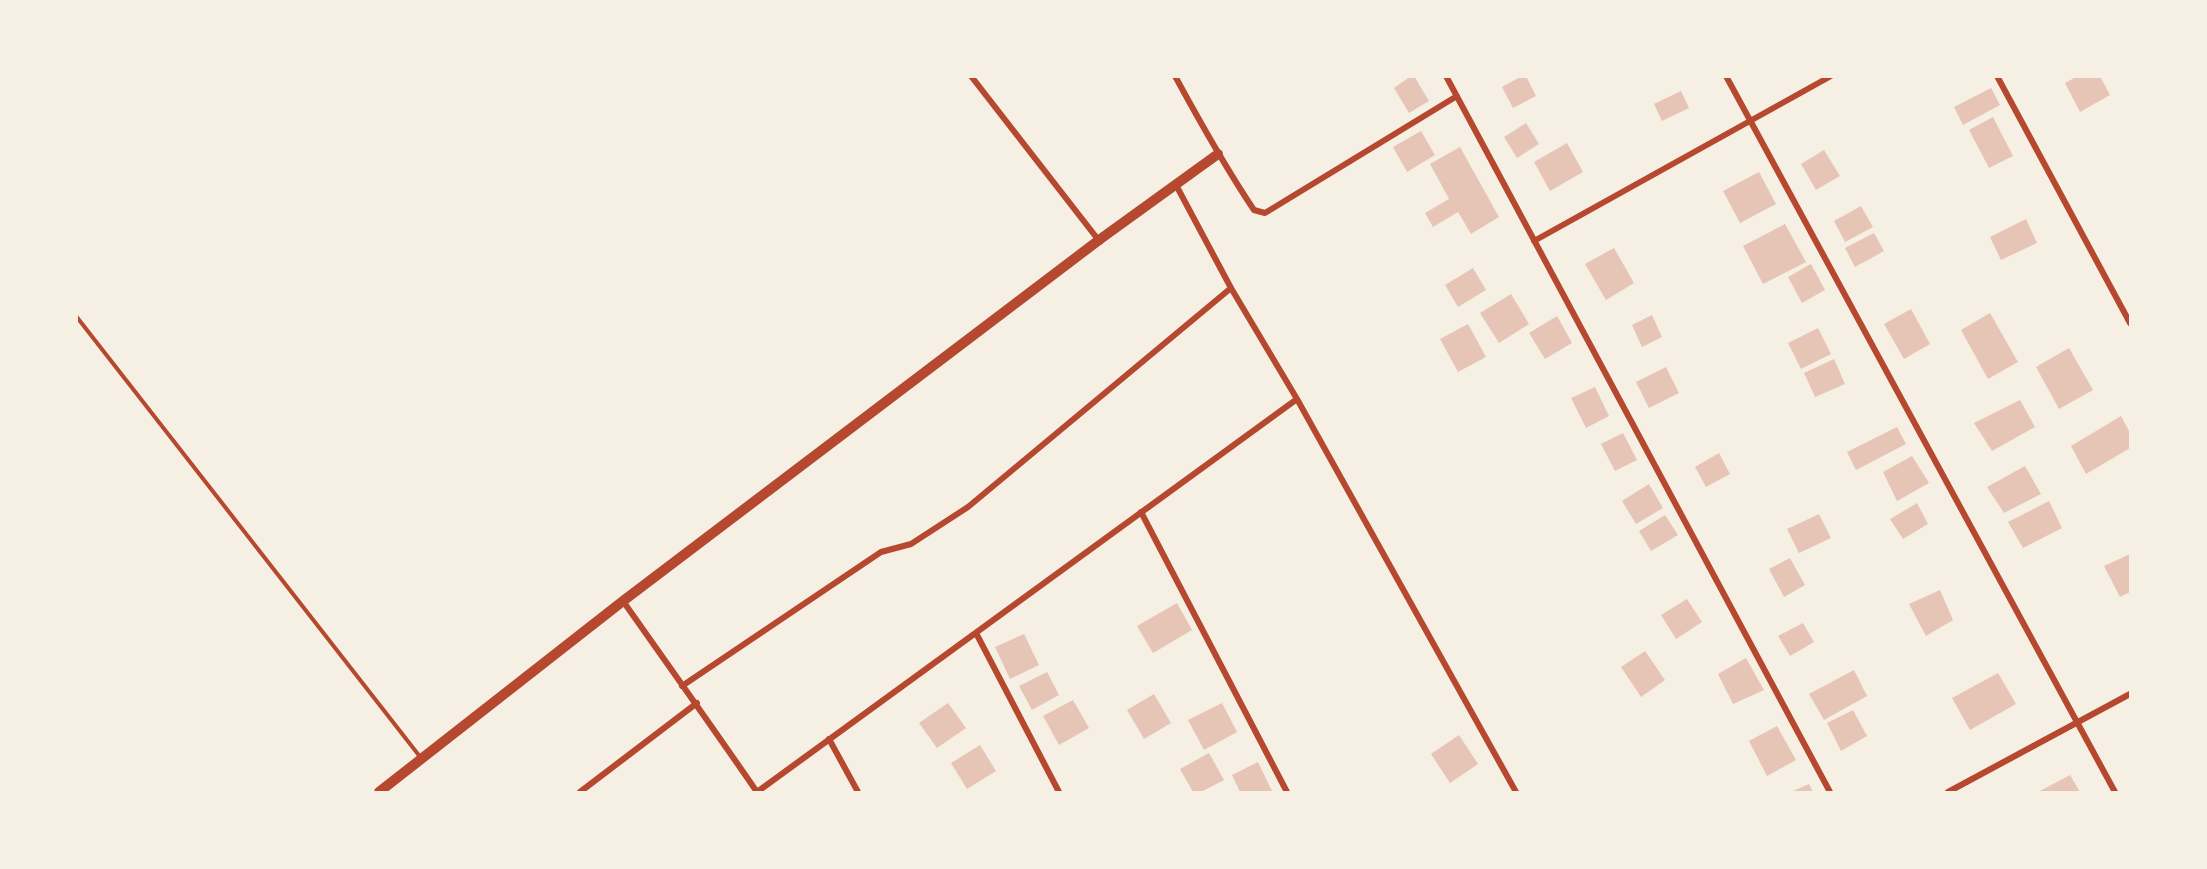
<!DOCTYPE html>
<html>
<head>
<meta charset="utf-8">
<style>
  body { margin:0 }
  #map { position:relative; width:2207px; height:869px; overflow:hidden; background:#f6efe4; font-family:"PT Sans Narrow",sans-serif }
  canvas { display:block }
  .frame { position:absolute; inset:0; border:78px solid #f6efe4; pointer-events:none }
</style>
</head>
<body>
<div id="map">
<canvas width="2207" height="869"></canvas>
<div class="frame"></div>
</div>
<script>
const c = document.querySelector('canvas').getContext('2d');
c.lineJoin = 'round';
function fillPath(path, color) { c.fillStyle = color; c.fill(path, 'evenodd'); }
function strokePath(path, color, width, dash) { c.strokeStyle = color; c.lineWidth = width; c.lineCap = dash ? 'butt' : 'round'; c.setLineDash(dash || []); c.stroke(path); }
fillPath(new Path2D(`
  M1411,76H1414L1429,101L1409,113L1394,88Z
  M1522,76H1526L1536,96L1513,108L1502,87Z
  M2078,76H2100L2110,95L2080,112L2065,83Z
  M1991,88L2000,105L1963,125L1954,107Z
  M1681,91L1689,108L1662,121L1654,104Z
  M1993,117L2013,156L1989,168L1969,130Z
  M1526,123L1539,144L1517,158L1504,137Z
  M1421,131L1435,155L1407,172L1393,147Z
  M1567,143L1583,172L1550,191L1534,162Z
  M1460,147L1499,217L1471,234L1458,212L1433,227L1425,213L1449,199L1430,164Z
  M1824,150L1840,176L1816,190L1801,164Z
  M1759,172L1776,204L1740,223L1723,191Z
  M1861,206L1873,227L1845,242L1834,221Z
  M2026,219L2037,243L2001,260L1990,237Z
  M1785,224L1806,262L1763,284L1743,246Z
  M1874,233L1884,251L1855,267L1845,248Z
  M1614,248L1634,283L1606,300L1585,264Z
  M1811,264L1825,290L1802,303L1788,277Z
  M1473,268L1486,290L1458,307L1445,285Z
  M1511,294L1529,324L1499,343L1480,313Z
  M1911,309L1930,344L1904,359L1884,324Z
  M1990,313L2018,362L1988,379L1961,330Z
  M1652,315L1662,337L1642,347L1632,325Z
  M1557,316L1572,343L1545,359L1529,333Z
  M1468,324L1486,357L1458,372L1440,339Z
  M1818,328L1831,354L1801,369L1788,343Z
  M2069,348L2093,390L2059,409L2036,367Z
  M1834,359L1845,384L1815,397L1804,373Z
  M1666,367L1679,393L1649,408L1636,382Z
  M1595,387L1609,416L1586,428L1571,398Z
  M2020,400L2035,427L1992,451L1974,423Z
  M2121,416L2130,433V448L2086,474L2071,446Z
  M1897,427L1906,444L1856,470L1847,452Z
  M1623,433L1637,460L1615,471L1601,444Z
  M1719,453L1730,474L1706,487L1695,467Z
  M1912,456L1929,483L1897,501L1883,472Z
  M2025,466L2041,494L2004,513L1987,487Z
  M1649,484L1663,508L1636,524L1622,501Z
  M2049,501L2062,528L2023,548L2008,522Z
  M1917,503L1928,524L1903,539L1890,519Z
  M1819,514L1831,538L1799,553L1787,529Z
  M1665,515L1678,535L1651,551L1639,531Z
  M2130,554V592L2120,597L2104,566Z
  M1790,558L1805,585L1784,597L1769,569Z
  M1940,590L1953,620L1926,636L1909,604Z
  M1687,599L1702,622L1676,639L1661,615Z
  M1177,603L1192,630L1153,653L1137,626Z
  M1803,623L1814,642L1790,656L1778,636Z
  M1024,634L1039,665L1010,679L995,647Z
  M1645,651L1665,680L1641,697L1621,667Z
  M1746,658L1764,690L1733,704L1718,674Z
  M1854,670L1867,696L1824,720L1809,694Z
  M1047,672L1059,695L1032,710L1019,686Z
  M1998,673L2016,704L1970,730L1952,698Z
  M1154,694L1171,723L1144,739L1127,710Z
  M1073,700L1089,728L1059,745L1043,716Z
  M948,703L966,728L937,748L919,723Z
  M1222,703L1237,732L1204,750L1188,720Z
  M1853,710L1867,736L1841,751L1827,723Z
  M1777,726L1796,760L1767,776L1749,741Z
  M1459,735L1478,764L1450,783L1431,754Z
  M980,745L996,771L967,789L951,763Z
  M1209,753L1224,780L1201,792H1193L1180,769Z
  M1258,762L1272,791L1240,792L1232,775Z
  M2070,775L2080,792H2040V791Z
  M1809,784L1813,792H1791Z`), '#e6c5b7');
strokePath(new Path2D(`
  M76,316L421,758`), '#b5482f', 4);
strokePath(new Path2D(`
  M971,76L1100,242
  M1175,76C1200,122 1225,167 1254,210L1265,213L1457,96
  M1446,76L1830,792
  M1726,76L2115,792
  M1997,76L2130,323
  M1176,185L1231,288L1297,399L1516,792
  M1534,241L1831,76
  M1141,512L1287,792
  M623,601C668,665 713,728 757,792
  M976,633L1059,792
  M682,686L881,552L911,544L968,507L1231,288
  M829,739L858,792
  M580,792L697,703
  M757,792L1297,399
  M1948,792L2130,694`), '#b5482f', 6);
strokePath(new Path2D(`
  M379,792L623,601L1099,240L1218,154`), '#b5482f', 10);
</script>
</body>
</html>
